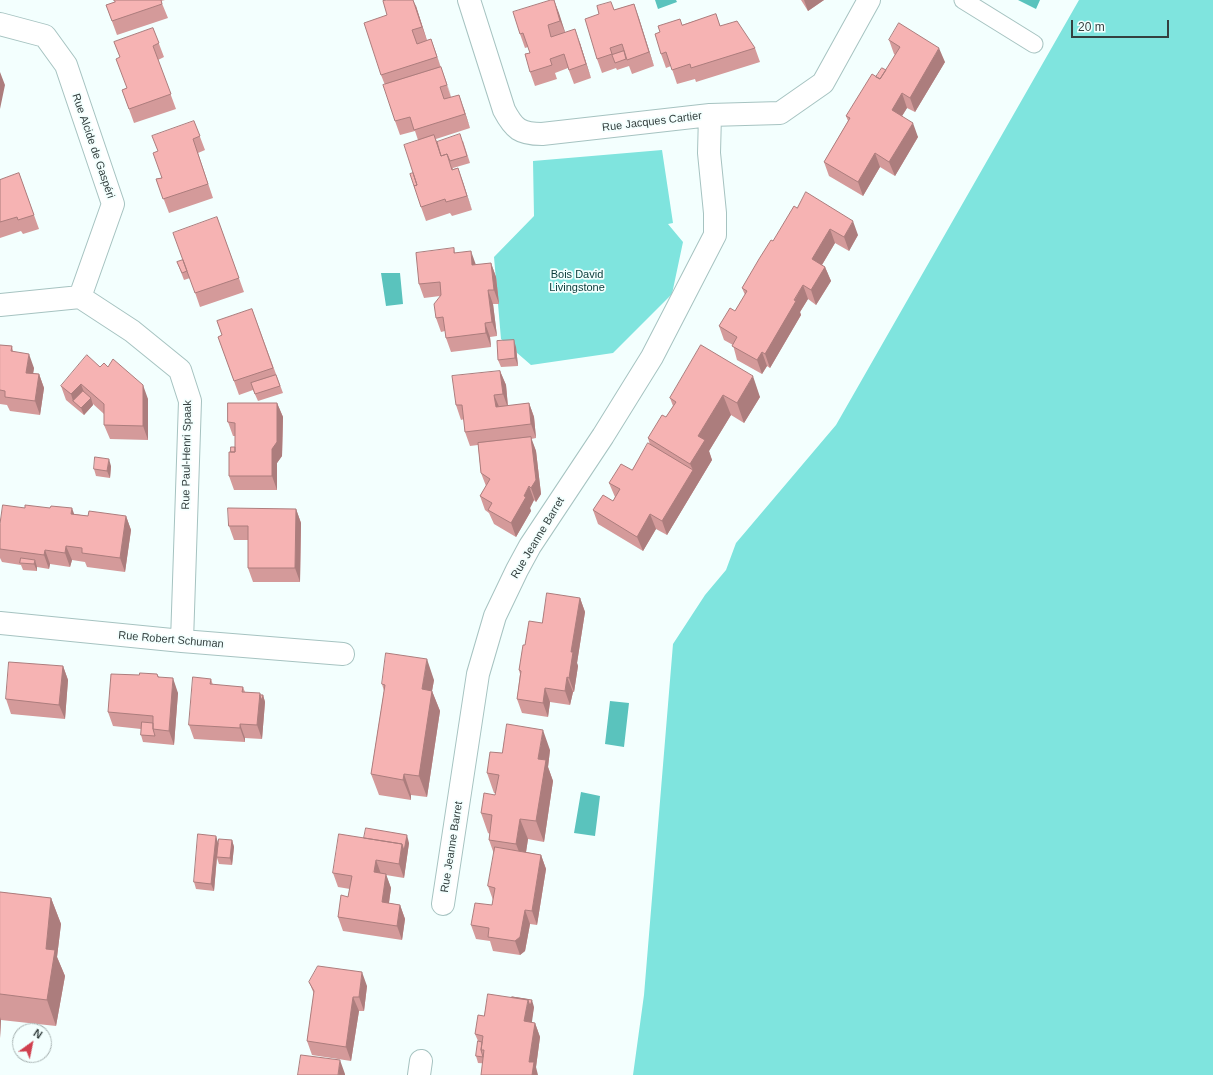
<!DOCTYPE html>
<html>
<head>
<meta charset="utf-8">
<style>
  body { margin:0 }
  #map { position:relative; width:1213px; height:1075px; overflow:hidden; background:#f3fffe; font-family:Arial,sans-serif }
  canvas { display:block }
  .north { position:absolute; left:12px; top:1023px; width:40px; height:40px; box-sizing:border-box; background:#f3fffe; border:1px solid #a7b3b2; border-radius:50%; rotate:33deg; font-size:11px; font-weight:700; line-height:16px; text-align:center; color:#34403f }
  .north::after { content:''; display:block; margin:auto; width:14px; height:18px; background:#d0404f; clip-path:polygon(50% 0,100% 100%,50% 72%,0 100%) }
  .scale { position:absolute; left:1071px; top:20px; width:98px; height:18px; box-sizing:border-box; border:2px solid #34403f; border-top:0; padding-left:5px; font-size:12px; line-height:14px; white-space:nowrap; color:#34403f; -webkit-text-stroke:3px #f3fffe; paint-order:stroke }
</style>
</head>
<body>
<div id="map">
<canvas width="1213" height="1075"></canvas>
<div class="north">N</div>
<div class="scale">20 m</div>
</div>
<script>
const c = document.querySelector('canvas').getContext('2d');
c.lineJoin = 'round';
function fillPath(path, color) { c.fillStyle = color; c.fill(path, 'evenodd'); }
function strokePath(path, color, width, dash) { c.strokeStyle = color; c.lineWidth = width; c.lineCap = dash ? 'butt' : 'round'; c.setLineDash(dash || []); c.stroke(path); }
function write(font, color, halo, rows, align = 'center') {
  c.font = font + ' Arial,sans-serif'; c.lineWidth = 3.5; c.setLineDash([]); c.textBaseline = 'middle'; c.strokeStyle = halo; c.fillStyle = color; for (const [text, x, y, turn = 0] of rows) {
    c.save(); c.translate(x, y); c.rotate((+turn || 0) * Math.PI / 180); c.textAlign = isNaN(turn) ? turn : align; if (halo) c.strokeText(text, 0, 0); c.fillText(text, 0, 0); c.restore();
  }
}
fillPath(new Path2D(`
  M1079,0H1213V1075H633L644,995L673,644L705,595L726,570L736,543L836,425Z
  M662,150L673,223L668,224L683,242L672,294L613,353L531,365L501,339L494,257L534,216L533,161Z`), '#7fe4de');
fillPath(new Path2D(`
  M655,0H676L677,2L658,9Z
  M1018,0H1040L1036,9Z
  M381,273H400L403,304L386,306Z
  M610,701L629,703L624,747L605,744Z
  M581,792L600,796L595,836L574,833Z`), '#5ac3bd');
const lane = new Path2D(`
  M963,0L1034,44`);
const street = new Path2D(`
  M469,0L504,110C514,129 520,134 542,134L710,115L780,113L823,83L869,0
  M0,24L45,36L66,65L113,204L80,297L0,305
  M80,297L132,331L180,370L190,401L182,641
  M0,623L182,641L343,654
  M443,904L478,674L495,616L517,570L530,546L603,436L652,357L715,235V213L709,153L710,115
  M419,1075L421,1061`);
strokePath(lane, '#a6c3c1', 19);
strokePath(street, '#a6c3c1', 24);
strokePath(lane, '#fff', 17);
strokePath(street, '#fff', 22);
fillPath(new Path2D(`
  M114,0H165L161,1L168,18L117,35L106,5L115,2Z
  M554,0L565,32L580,43L591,78L574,84L568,68L555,73L557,79L535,86L530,72V53L528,47L525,48L520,34Z
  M801,0H824L808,11Z
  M634,4L654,66L632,74L629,66L617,70L616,68L602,73L597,59L614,10Z
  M416,6L427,40L431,39L451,97L464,109L470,128L436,139L437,142L463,141L470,163L453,168V169L458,168L472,210L452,216L450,213L426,221L421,207L413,173L418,140L415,131L400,135L395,121L385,85L381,75Z
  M716,14L720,26L755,48L760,62L696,82L695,79L677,84L671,66L666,68L661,54L682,25Z
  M153,28L164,57L158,60L176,109L134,123L122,90L127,88L120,57L114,42Z
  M889,40L945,62L915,112L907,108L902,116L918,137L895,176L880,167L863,196L829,176L824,162L848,121L846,116L876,77L886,70L895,55L894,54Z
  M194,121L205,150L198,153L213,198L169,213L156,179L161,178Z
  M19,173L39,229L23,234L21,231L0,238V180Z
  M797,208L858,235L849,251L835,243L822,265L825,267L831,281L816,305L808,299L800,312L801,315L770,368L767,366L762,374L737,360L733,345L724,340L719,326L735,311L745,295L742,288L773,241Z
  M217,217L244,292L200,307L190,278L184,280L177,262L183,260Z
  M454,248L455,253L476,265L491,263L496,277L499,304H493L497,336L490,337L491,347L451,352L446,338L445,331L441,332L436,318L440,296L424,298L419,284Z
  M252,309L283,393L258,401L253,390L239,395L218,337L222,335L217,321Z
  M0,345L12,346L13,351L34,368L33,373L39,374L44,388L40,415L10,411L7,405L0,404Z
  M701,345L760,397L744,423L731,415L709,451L712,460L667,535L656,529L643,551L598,524L593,510L613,501L615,497L609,483L632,470L650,445L648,438L666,417L673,406L670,398Z
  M516,347L518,366L501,367L498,360Z
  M100,367H108L148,399V440L110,439L104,425V414L93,404V405L84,415L66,400L61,386Z
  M500,371L506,385L508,406L529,403L534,417L536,438L531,439L536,451L541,494L536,502L534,500L530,508L531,511L516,537L494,524L489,513L485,510L480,496L486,486L481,473L478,445L470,446L465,432L464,419L461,420L456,405Z
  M277,403L283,417L282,456L277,463V490H234L229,476L231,452L235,447V436H233L228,422Z
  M111,466L110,478L96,476L94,469Z
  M296,509L301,523L300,582H253L248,568V540H234L229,526Z
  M74,514L88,516H126L131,530L125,572L87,567L85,562L72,560L70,567L50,564L49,569L37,567V571L23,570L21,565L2,562L0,558V524Z
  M580,598L585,612L577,663L578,666L574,692H573L570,705L550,702L548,717L522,713L517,699L520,674L519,670L525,645L542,623Z
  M63,666L68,680L65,719L11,714L6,699Z
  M157,674L159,677L178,693L174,745L143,742L141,735V729L113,726L108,712L139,675Z
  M211,679L213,685L243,687L245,692L263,695L265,702L262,739L245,738V742L194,739L189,725Z
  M434,680L432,691L440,711L427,797L411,795V800L379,795L371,774L384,691L382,684Z
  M550,750L548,767L553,781L544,842L528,839L526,852L541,855L546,869L537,925L530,924L525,951L520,955L493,951L490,941L476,939L471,925L492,905L493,900L488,886L494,854L489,840L490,834L488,833L481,813L495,795L496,793H494L487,773L502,753Z
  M216,836L218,843L232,840L234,847L232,865L219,864L217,858L214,891L196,889L194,882Z
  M364,838L409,843L404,878L386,875L391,888L389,903L400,905L405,919L402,940L343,931L338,917L348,897L350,889L338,887L333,873Z
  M0,892L51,898L61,924L57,957L65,976L56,1026L1,1020L0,1038Z
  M309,982L367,986L364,1011H359L351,1061L312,1055L307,1041L314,994Z
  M534,1007L531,1023H535L540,1037L536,1067L478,1063L476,1056L478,1041L475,1034L484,1016Z`), '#d49a9a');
fillPath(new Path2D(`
  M413,0L416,6L427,41L422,27Z
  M554,0L559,13L566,35L560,21Z
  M804,0H824L808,11Z
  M634,4L639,18L654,66L649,52Z
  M575,29L580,43L591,78L586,64Z
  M431,39L436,53L442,71L437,57Z
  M939,48L945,62L915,112L910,98Z
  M441,67L446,81L452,99L447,85Z
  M0,72L5,85L0,109Z
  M902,93L907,108L897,124L892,110Z
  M459,95L464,109L470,128L465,114Z
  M913,123L918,137L895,176L889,162Z
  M875,153L880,167L863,196L858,182Z
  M458,168L463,182L472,210L467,196Z
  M853,221L858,235L849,251L844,237Z
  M830,229L835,243L817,273L812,259Z
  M471,251L476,265H472Z
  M491,263L496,277L499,304L494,290Z
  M825,267L831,281L816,305L811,290Z
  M803,285L808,299L800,312L801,315L770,368L765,354Z
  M488,290L493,304L497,336L492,322Z
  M485,323L490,337L491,347L486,333Z
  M514,340L516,347L518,366L515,358Z
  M762,352L767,366L762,374L757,360Z
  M29,354L34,368L31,387L26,373Z
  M500,371L506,385L508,408L503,394Z
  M39,374L44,388L40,415L35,401Z
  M753,376L760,397L744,423L737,403Z
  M81,384L86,398L73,401L71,394Z
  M143,385L148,399V440L143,426Z
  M494,395L500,409L496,407Z
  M723,395L731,415L709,451L712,460L667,535L662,521L693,470L690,464L698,436Z
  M91,398L93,405L84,415L81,408Z
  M277,403L283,417L282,456L277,463V490L272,476V449Z
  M529,403L534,417L536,438L531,424Z
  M531,437L536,451L541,494L536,502L531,488Z
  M109,459L111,466L110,478L107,471Z
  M529,486L534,500L530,508L531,511L516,537L511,523Z
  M72,508L77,522L71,514Z
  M296,509L301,523L300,582L295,568Z
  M650,514L656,529L643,551L637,537Z
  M126,516L131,530L125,572L120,558Z
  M66,546L72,560L70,567L65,553Z
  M45,550L50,564L49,569L44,555Z
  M35,560L37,567V571L34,564Z
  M580,598L585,612L577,663L578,666L574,692L569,678L571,652Z
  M427,659L434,680L432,691L440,711L427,797L419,776L422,689Z
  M63,666L68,680L65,719L59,705Z
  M567,677L573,692L570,705L565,691Z
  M173,678L178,693L174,745L169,731Z
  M545,688L550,702L548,717L543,703Z
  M260,693L262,700L263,695L265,702L262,739L257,725Z
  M240,724L245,738V742L240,728Z
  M543,730L550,750L548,767L553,781L544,842L536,821L538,759Z
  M404,774L411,795V800L403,780Z
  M520,819L528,839L524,865L516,844Z
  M407,835L409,843L404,878L399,864L402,844Z
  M216,836L218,843L214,891L211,884Z
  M232,840L234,847L232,865L230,858Z
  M541,855L546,869L537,925L532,911Z
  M376,860L381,874L374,872Z
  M386,874L391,888L387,916L382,902Z
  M51,898L61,924L57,957L65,976L56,1026L47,1000L46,949Z
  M400,905L405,919L402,940L397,926Z
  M525,910L530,924L525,951L520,955L515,941Z
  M362,972L367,986L364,1011L359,997Z
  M353,997L359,1011L351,1061L346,1047Z
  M528,1000H532L534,1007L530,1036L524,1021Z
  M0,1017L1,1020L0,1038Z
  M535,1023L540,1037L536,1067L538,1075H532L529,1062Z
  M340,1060L345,1074V1075H338Z`), '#ac7d7d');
const building = new Path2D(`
  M114,0H161L162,4L112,21L106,5L115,2Z
  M387,0H413L422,27L412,30L417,44L431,39L437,57L381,75L364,23L387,15L383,1Z
  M551,0H554L560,21L548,25L551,37L575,29L586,64L569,70L564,54L550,59L552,65L530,72L525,54L530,53L523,33L520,34L513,12Z
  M611,2L614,10L634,4L649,52L627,60L622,44L610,48L612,54L597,59L585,19L599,14L597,6Z
  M716,14L720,26L737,21L755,48L691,68L690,64L672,70L666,52L661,54L655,34L660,32L658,26L680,19L682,25Z
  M899,23L939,48L910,98L902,93L892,110L913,123L889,162L875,153L858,182L824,162L850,118L846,116L872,74L880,79L900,47L889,40Z
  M153,28L159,43L153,46L171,94L129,109L122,90L127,88L116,59L120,57L114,42Z
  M624,51L626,59L615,63L612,55Z
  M441,67L447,85L440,87L444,99L459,95L465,114L414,130L410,117L395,121L383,85Z
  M882,68L886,70L880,79L876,77Z
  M194,121L200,136L193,139L208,184L163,199L156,179L162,178L153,153L158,151L152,136Z
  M460,134L467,156L450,161L447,154L441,156L437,142Z
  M434,135L441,156L447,154L452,170L458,168L467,196L446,202L445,199L421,207L414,186L417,185L404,145Z
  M19,173L34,215L18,220L17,217L0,222V180Z
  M413,173L417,185L414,186L410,174Z
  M806,192L853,221L844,237L830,229L812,259L825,267L811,290L803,285L794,300L796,301L765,354L762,352L757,360L732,346L737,337L719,326L730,308L735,311L747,291L742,288L759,259L771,240L773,241L794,206L797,208Z
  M217,217L239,278L195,293L173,233Z
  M454,248V253L471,251L472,265L491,263L494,290H488L492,322L485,323L486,333L446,338L443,317L436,318L434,304L441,295L440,282L419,284L416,253Z
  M183,260L187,271L182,273L177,262Z
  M252,309L273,368L234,381L218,337L222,335L217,321Z
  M514,340L515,358L498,360L497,341Z
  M0,345L12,346L11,351L29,354L26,373L39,374L35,401L5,397V391L0,390Z
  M701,345L753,376L737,403L723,395L698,436L705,440L690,464L648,438L662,415L666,417L676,402L670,398Z
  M87,355L100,367L104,363L108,367L113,359L143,385V426L104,425V404L81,384L71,394L61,386Z
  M500,371L503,394L494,395L496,407L529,403L531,424L465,432L462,405H456L452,376Z
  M276,375L280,386L255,394L251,383Z
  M83,391L91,398L81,408L73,401Z
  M228,403H277V442L272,449V476H229V452H235V423L228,422Z
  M531,437L536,480L531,488L529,486L524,496L526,497L511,523L488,510L492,503L480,496L490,479L481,473L478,443Z
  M648,443L693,470L662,521L650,514L637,537L593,510L603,495L613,501L620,489L609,483L621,464L632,470Z
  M231,447H235V452H231Z
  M95,457L109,459L107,471L94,469Z
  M3,505L25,508V505L50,508L51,506L72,508L71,514L88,516L89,511L126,516L120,558L82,553V548L66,546L65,553L45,550L44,555L0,549V524Z
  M228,508L296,509L295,568H248V526H229Z
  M21,558L35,560L34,564L20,563Z
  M547,593L580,598L571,652H573L569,678L567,677L565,691L545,688L543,703L517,699L521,671L519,670L523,645H525L529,621L542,623Z
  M386,653L427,659L422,689L432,691L419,776L404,774L403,780L371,774L385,685L382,684Z
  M9,662L63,666L59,705L6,699Z
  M140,673L157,674L158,677L173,678L169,731L153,729V716L108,712L111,674L139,675Z
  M193,677L211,679L210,684L243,687L242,692L260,693L257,725L240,724V728L189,725Z
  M260,695H263L262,700Z
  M142,722L153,723V729L155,736L141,735Z
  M507,724L543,730L538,759L546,760L536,821L520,819L516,844L489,840L492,815L481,813L484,793L495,795L499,775L487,773L490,752L502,753Z
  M366,828L407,835L404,851L402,844L364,838Z
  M198,834L216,836L211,884L194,882Z
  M339,834L402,844L399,864L376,860L374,872L386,874L382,902L400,905L397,926L338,917L341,895L348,897L352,876L333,873Z
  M219,839L232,840L230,858L217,857Z
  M495,847L541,855L532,911L525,910L520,937L515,941L488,937L489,928L471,925L475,903L492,905L495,888L488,886Z
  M0,892L51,898L46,949L55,950L47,1000L0,994Z
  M318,966L362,972L359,997H353L346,1047L307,1041L314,991L309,982Z
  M488,994L528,1000L524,1021L535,1023L529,1062H534L532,1075H481L484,1050H481L483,1036L475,1034L478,1015L484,1016Z
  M512,997L532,1000L530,1006L528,1000Z
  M478,1041L482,1042L481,1050L483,1057L476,1056Z
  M301,1055L340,1060L338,1075H298Z`);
fillPath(building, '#f6b3b3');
strokePath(building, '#ac7d7d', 1);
write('11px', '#34403f', '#f3fffe', [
  ["Rue Jacques Cartier",652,122,-7],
  ["Rue Alcide de Gaspéri",93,146,71],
  ["Rue Paul-Henri Spaak",187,455,-89],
  ["Rue Jeanne Barret",538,538,-59],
  ["Rue Robert Schuman",171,640,5],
  ["Rue Jeanne Barret",452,847,-81]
]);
write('11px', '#073a38', '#f3fffe', [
  ["Bois David",577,275],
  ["Livingstone",577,288]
]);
</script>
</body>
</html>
